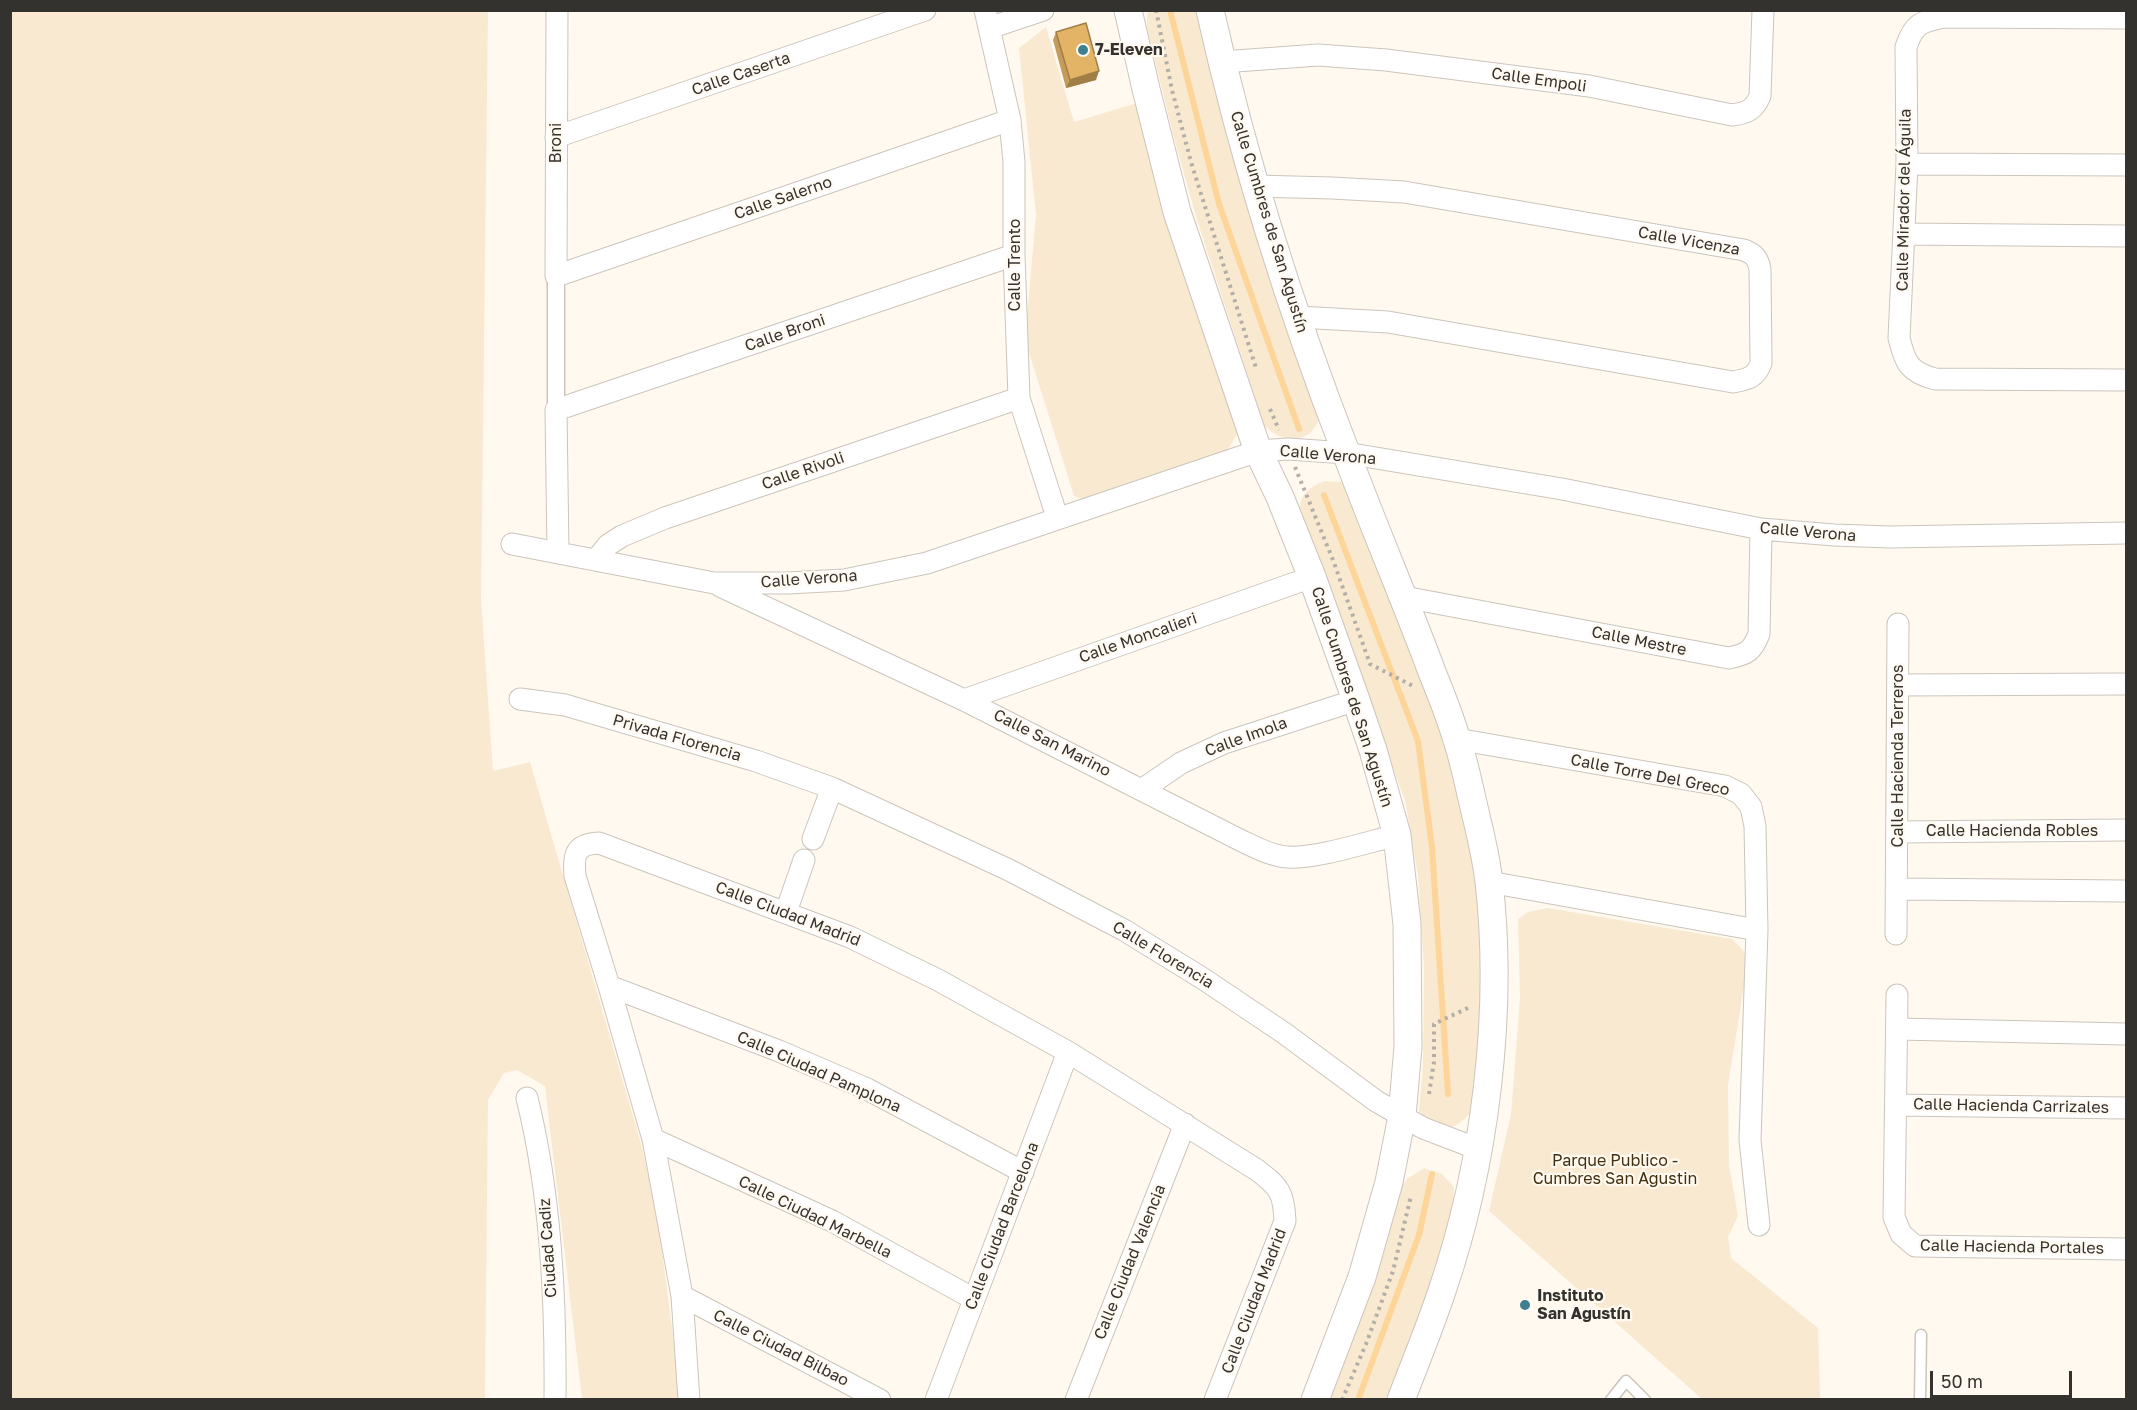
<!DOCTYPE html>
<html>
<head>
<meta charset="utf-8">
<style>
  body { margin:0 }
  #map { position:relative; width:2137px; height:1410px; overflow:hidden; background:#fff9f0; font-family:"Golos Text",sans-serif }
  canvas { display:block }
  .frame { position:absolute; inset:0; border:12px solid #34322f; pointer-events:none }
  .scale { position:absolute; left:1930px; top:1371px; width:142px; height:27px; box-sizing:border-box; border:3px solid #34322f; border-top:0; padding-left:8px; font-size:18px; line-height:21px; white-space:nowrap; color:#34322f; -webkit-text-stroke:4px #fff9f0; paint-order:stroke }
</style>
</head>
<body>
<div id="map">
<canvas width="2137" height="1410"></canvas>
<div class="frame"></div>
<div class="scale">50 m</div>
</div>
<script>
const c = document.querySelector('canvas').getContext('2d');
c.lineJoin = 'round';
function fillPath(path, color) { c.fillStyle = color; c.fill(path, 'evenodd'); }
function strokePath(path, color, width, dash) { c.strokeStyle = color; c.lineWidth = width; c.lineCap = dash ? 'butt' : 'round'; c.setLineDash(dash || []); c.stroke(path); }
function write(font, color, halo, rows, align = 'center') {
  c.font = font + ' "Golos Text",sans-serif'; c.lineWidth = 4.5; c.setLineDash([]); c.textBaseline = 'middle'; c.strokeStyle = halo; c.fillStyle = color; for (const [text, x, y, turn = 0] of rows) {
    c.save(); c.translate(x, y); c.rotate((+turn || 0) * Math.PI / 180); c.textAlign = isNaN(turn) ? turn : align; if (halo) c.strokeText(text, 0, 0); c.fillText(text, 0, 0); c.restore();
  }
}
fillPath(new Path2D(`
  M10,11H488L481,599L493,771L530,762L642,1147L659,1227L681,1399H582L545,1086L517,1070L504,1073L488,1100L485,1399H11Z
  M1149,11H1199L1222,116L1258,235L1320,417C1310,445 1283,445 1264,425L1197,220L1174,138L1147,28V15Z
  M1046,27L1074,122L1137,103L1239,431L1227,451L1086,501L1074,496L1025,340L1036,215L1019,48Z
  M1325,481L1341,482L1351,489L1443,734L1462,799L1478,895L1483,987L1474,1107C1465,1121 1453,1133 1434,1125C1429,1123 1423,1115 1419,1111L1423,1065L1424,969L1418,876L1405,800L1299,518C1299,497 1305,488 1325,481Z
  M1548,908L1732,939L1743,950L1748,962L1728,1085L1729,1165L1738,1216L1728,1237L1731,1258L1818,1328L1820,1398L1702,1399L1489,1211L1511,1114L1520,999L1518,919L1528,912Z
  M1424,1168L1442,1174L1454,1187L1453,1206L1434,1273L1387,1399L1328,1400L1399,1190L1407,1179Z`), '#f9e9d1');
strokePath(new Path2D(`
  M1170,10L1219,204L1299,429
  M1324,495L1418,741L1432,847L1448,1094
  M1358,1400L1419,1235L1432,1174`), '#fdd599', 6);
const service = new Path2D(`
  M1611,1400L1626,1381L1645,1400
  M1920,1400L1921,1335`);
const pedestrian = new Path2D(`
  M556,410V276`);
const minor = new Path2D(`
  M557,10L556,276L1010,120
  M985,10L1010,120L1014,162V255L1019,398L1057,517
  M2126,18L1944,17C1921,22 1914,23 1906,47L1907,164L1899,338C1905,363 1909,372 1935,379L2126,380
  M989,28L1043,10
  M1222,62L1318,55L1386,60L1589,86L1732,115C1747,113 1754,110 1760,96L1763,10
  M556,137L925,10
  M1907,164L2126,165
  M1255,186L1332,188L1404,192L1744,250C1754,254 1758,258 1760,269L1761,363C1756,377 1749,379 1733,382L1388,322L1298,317
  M1905,234L2126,236
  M512,544L714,583H788L844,580L927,563L1258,451L1288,449L1346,453L1562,489L1761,529L1834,535L1890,537L2126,533
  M558,553L556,410L1014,255
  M596,560L608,545L622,536L665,518L1019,398
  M720,586L964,700L1240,840C1255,847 1271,856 1288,857C1315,859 1368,842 1397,835
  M1404,597L1729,658C1748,654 1752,651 1759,634L1761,529
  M1899,685L2126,684
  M520,699L565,705L756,761L832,788L1009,870L1124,930L1202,978L1284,1033L1376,1101L1423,1128L1478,1149
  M964,700L1312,577
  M1457,739L1725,786L1741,794L1751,807L1755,826L1757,930L1750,1140L1759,1225
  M1143,789L1181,763L1224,743L1356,700
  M1897,832L2126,830
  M813,839L832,788
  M1489,882L1757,930
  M1898,889L2126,891
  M786,912L804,860
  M1896,934L1898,624
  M609,986L779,1051L867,1089L1023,1172
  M1897,995L1894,1217L1901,1234L1915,1246L2126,1249
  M1897,1029L2126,1034
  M527,1098C551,1195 556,1300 555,1400
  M1896,1105L2126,1108
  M653,1139L832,1221L974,1299
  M682,1296L880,1400
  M689,1400L682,1296L653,1139L609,986L575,876C573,855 575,844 599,843L850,937L938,980L1068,1052L1257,1170C1279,1187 1284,1192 1285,1221L1215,1400
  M936,1400L1068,1052
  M1076,1400L1185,1124`);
const tertiary = new Path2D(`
  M1128,10L1146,89L1177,212L1258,451L1280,497L1312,577L1356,700L1373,750L1397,835L1407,924L1408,1047L1402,1116L1389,1182L1362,1277L1315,1400
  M1210,10C1244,162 1291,311 1347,455C1374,528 1405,599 1432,672C1441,694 1450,717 1457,740C1464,761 1468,782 1473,803C1479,829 1486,855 1489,882C1504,1013 1485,1165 1442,1291C1430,1327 1415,1363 1401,1400`);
strokePath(service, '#cbc5bc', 13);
strokePath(pedestrian, '#cbc5bc', 19);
strokePath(minor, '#cbc5bc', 23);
strokePath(tertiary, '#cbc5bc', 29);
strokePath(new Path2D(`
  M1156,10L1172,90L1191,162L1256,368
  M1270,409L1279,430
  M1295,467L1333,560L1370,664L1413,686
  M1429,1094L1434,1062V1024L1472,1006
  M1342,1400L1366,1344L1393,1271L1411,1196`), '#b3aea7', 4, [3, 4.5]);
strokePath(service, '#fff', 10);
strokePath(pedestrian, '#fff', 16);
strokePath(minor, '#fff', 21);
strokePath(tertiary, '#fff', 27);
fillPath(new Path2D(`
  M1056,32L1096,80L1066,88L1053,40Z`), '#c49b58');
fillPath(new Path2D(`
  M1099,71L1096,80L1066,88L1070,80Z`), '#a07e47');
const building = new Path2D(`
  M1086,23L1099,71L1070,80L1056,32Z`);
fillPath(building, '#e4b466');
strokePath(building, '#a07e47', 1.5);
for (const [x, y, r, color] of [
  [1083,50,6,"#3e8091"],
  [1525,1305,6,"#3e8091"]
]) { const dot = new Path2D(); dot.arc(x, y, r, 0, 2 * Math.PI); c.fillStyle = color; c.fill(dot); strokePath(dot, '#fff9f0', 2); }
write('bold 16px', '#34322f', '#fff9f0', [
  ["7-Eleven",1095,50],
  ["Instituto",1537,1296],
  ["San Agustín",1537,1314]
], 'left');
write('16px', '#34322f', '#fff9f0', [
  ["Calle Caserta",741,74,-19],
  ["Calle Empoli",1539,80,8],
  ["Broni",556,143,-90],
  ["Calle Salerno",783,198,-19],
  ["Calle Mirador del Águila",1904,200,-89],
  ["Calle Cumbres de San Agustín",1269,222,73],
  ["Calle Vicenza",1689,241,10],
  ["Calle Trento",1015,265,-90],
  ["Calle Broni",785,333,-19],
  ["Calle Verona",1328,455,5],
  ["Calle Rivoli",803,471,-19],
  ["Calle Verona",1808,532,5],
  ["Calle Verona",809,579,-4],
  ["Calle Moncalieri",1138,638,-19],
  ["Calle Mestre",1639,641,11],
  ["Calle Cumbres de San Agustín",1352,697,72],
  ["Calle Imola",1246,737,-20],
  ["Privada Florencia",677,738,16],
  ["Calle San Marino",1052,743,27],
  ["Calle Hacienda Terreros",1898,756,-90],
  ["Calle Torre Del Greco",1650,775,11],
  ["Calle Hacienda Robles",2012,831],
  ["Calle Ciudad Madrid",788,914,21],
  ["Calle Florencia",1163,955,31],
  ["Calle Ciudad Pamplona",819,1072,24],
  ["Calle Hacienda Carrizales",2011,1106,1],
  ["Calle Ciudad Marbella",815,1217,26],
  ["Calle Ciudad Barcelona",1002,1226,-69],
  ["Calle Hacienda Portales",2012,1247,1],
  ["Ciudad Cadiz",548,1248,-94],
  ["Calle Ciudad Valencia",1130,1262,-68],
  ["Calle Ciudad Madrid",1254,1301,-69],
  ["Calle Ciudad Bilbao",781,1348,27]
]);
write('16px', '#44300e', '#fff9f0', [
  ["Parque Publico -",1615,1161],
  ["Cumbres San Agustin",1615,1179]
]);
</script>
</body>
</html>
